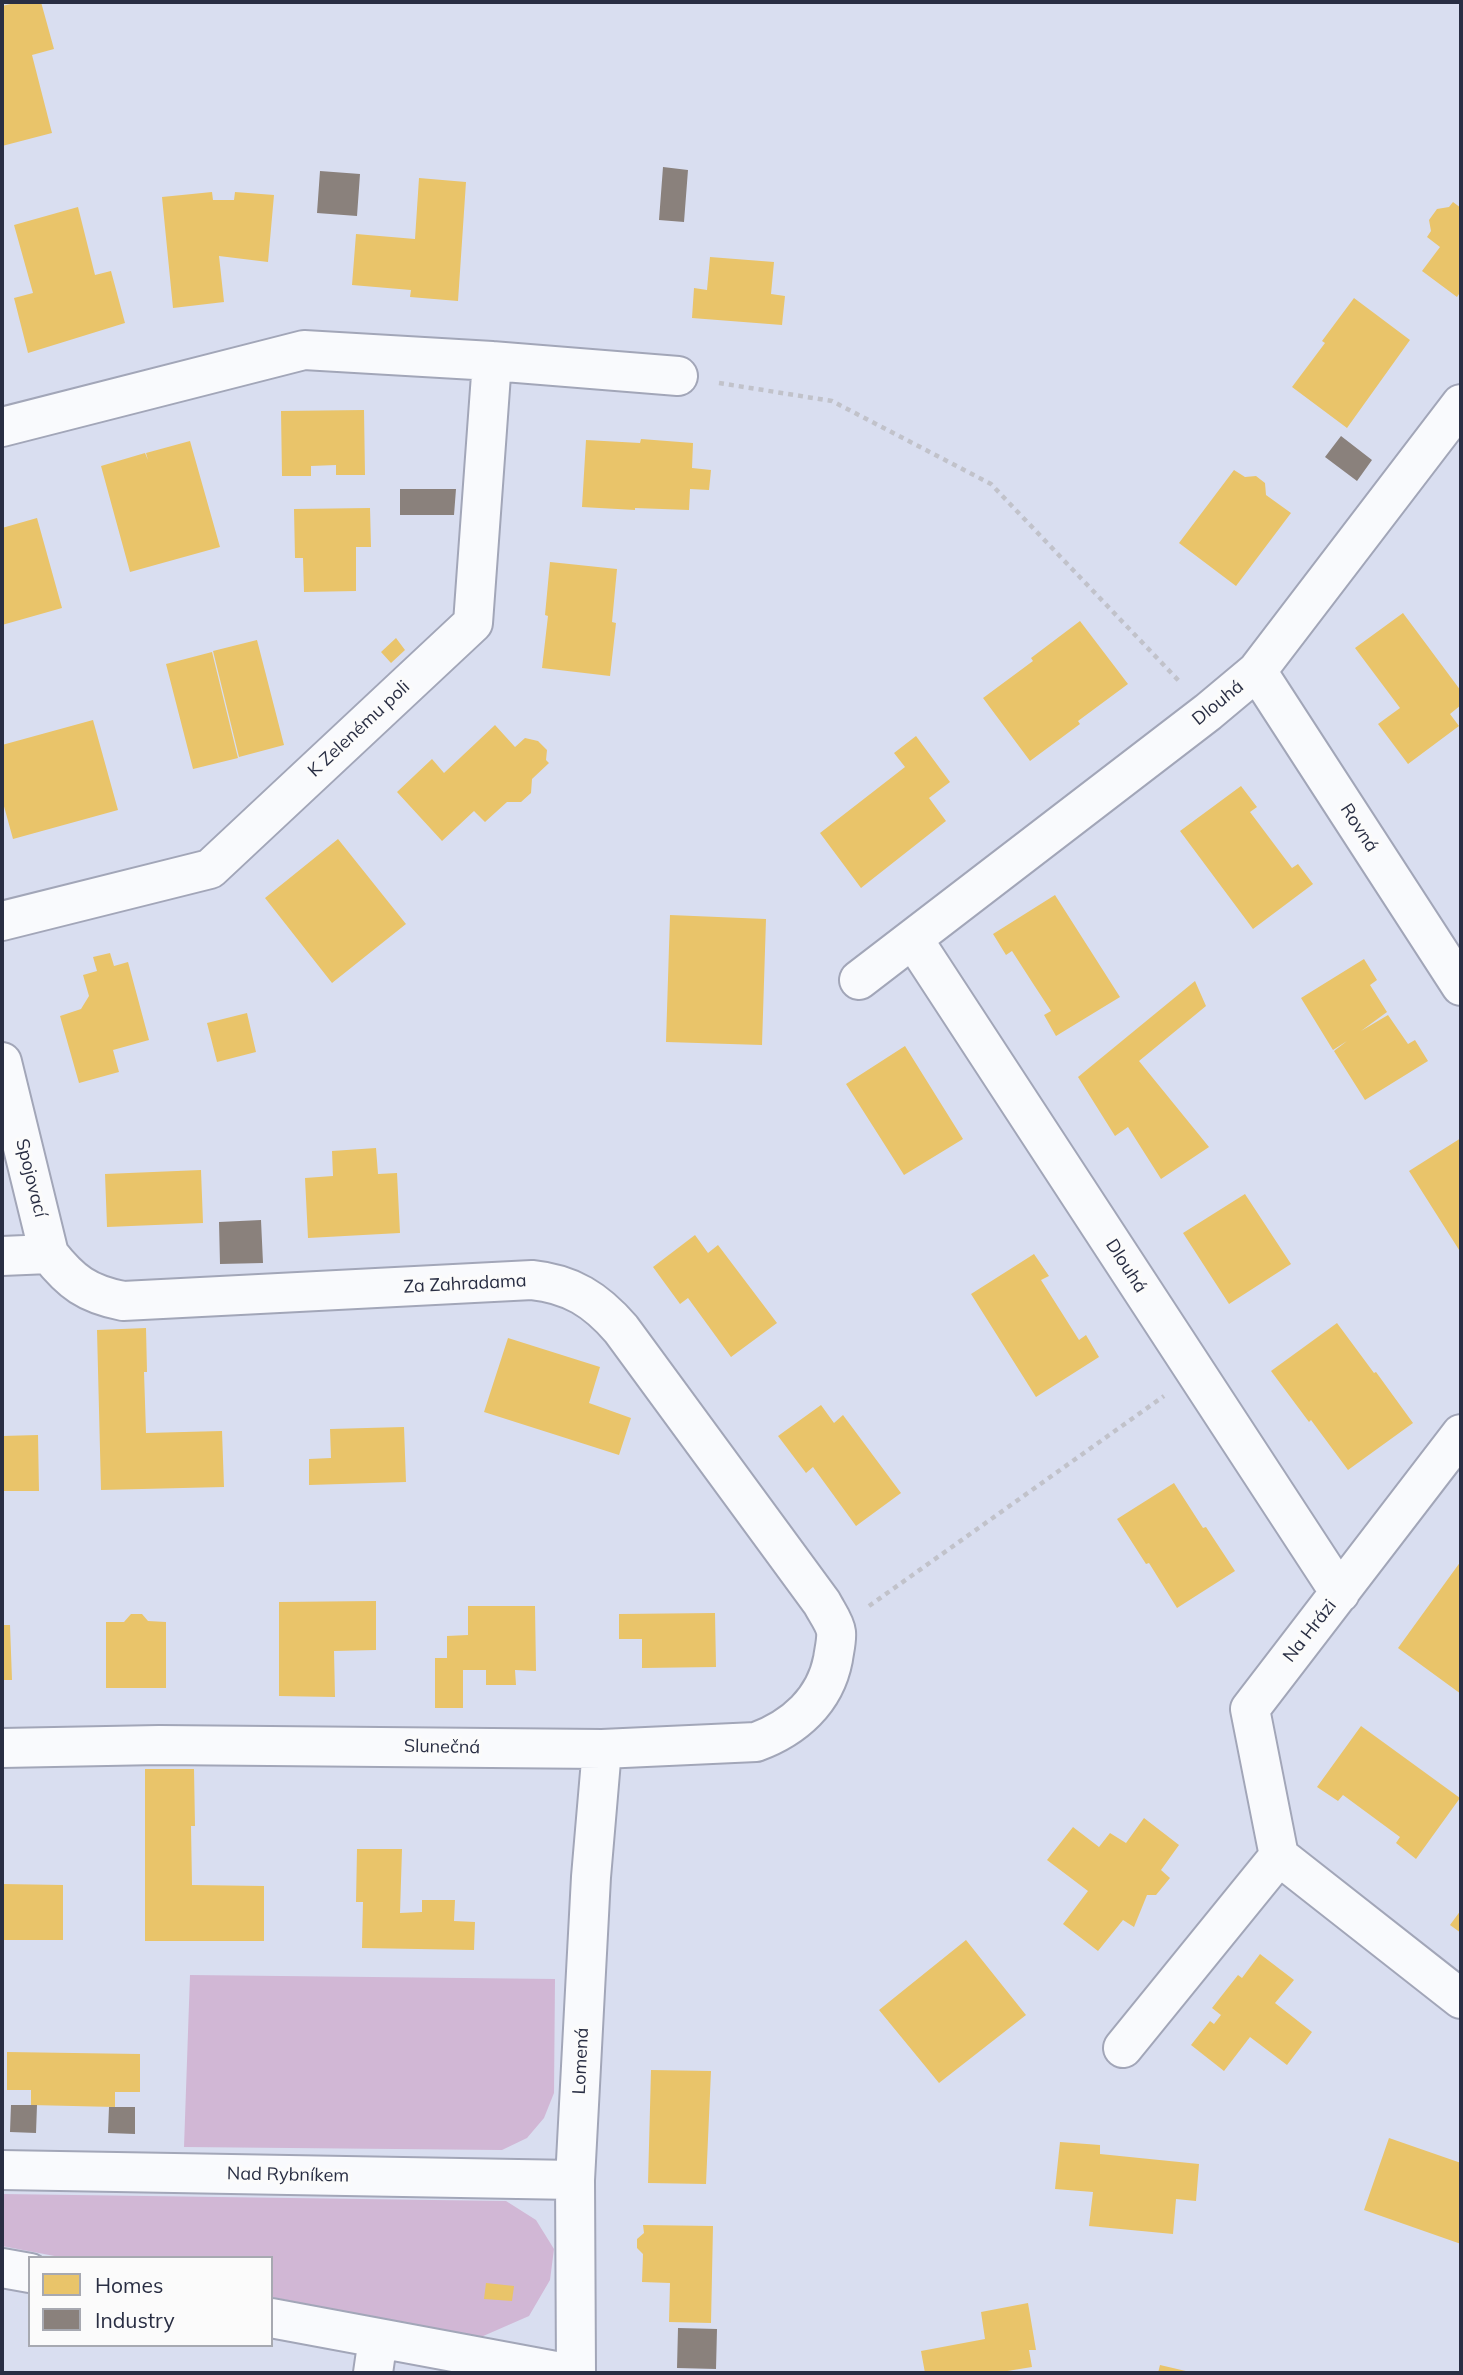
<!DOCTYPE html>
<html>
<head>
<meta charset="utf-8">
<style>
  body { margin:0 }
  #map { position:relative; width:1463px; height:2375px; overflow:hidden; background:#d9def0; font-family:Mulish,sans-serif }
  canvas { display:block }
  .frame { position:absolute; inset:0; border:4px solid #292e43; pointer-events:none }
  .legend { position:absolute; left:28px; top:2256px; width:245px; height:91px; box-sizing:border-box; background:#fbfbfb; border:2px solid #a7a9b1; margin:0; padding:9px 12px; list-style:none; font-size:21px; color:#292e43 }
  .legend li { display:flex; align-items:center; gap:14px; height:35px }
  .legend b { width:35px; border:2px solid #a7a9b1 }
</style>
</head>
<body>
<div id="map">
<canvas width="1463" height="2375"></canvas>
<div class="frame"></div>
<ul class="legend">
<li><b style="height:19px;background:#e9c46a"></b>Homes</li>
<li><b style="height:19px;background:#8a817c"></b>Industry</li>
</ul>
</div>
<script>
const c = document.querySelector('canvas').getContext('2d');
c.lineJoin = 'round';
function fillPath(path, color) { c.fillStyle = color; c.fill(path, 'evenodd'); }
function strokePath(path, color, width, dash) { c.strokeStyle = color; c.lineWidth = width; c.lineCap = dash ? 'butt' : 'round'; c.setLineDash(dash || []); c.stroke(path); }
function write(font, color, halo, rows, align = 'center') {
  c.font = font + ' Mulish,sans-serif'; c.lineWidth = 7; c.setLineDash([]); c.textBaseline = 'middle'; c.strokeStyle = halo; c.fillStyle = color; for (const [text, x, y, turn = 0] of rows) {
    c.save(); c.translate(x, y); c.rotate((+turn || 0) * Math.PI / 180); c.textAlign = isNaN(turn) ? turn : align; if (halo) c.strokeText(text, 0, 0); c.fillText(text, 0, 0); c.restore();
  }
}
fillPath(new Path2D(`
  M190,1975L555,1979L554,2093L544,2118L527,2138L502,2150L184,2147Z
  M2,2194L506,2201L536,2220L554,2249L550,2280L529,2316L481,2337L271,2297V2258H65L2,2246Z`), '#d1b7d5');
fillPath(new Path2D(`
  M19,2H41L54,49L32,55L52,133L2,146V6Z
  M419,178L466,182L458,301L410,297L411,290L352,285L356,234L415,239Z
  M212,192L213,200H234L235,192L274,195L268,262L219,256L224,302L173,308L162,197Z
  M1453,202L1461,208V291L1457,297L1422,271L1440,247L1427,237L1431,231L1429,220L1437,209L1449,207Z
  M78,207L95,275L111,271L125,323L28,353L14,298L33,293L14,225Z
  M710,257L774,262L771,294L785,296L782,325L692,318L694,288L707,290Z
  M1354,298L1410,340L1347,428L1292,387L1325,343L1322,341Z
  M364,410L365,475H336V465L311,466V476H282L281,411Z
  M641,439L693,443L692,468L711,470L709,490L690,489L689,510L635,508V510L582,507L586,440L640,443Z
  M190,441L220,547L130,572L101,466L145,453L148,460L146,453Z
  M1234,470L1245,477L1256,476L1265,483L1266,495L1291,513L1236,586L1179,543Z
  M370,508L371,547H356V591L304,592L303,558H295L294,509Z
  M37,518L62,608L2,625V528Z
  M550,562L617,569L612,622L616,623L610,676L542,668L548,616L545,615Z
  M1403,613L1461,691V705L1450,714L1459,726L1408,764L1378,724L1400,708L1355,648Z
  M1080,621L1128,684L1078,721L1080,724L1030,761L983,698L1033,661L1031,658Z
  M396,638L405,650L391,663L381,652Z
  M257,640L284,745L239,757L213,651Z
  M212,652L238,758L193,769L166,664Z
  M93,720L118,810L13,839L2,799V745Z
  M495,725L515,747L525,738L538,741L547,750L546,760L549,763L532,779L531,793L521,802H507L485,822L474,811L442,841L397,792L432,759L444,773Z
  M916,736L950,782L929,798L946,821L861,888L820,833L905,767L894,753Z
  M1241,786L1257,807L1250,812L1292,868L1298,864L1313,884L1253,929L1180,831Z
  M338,839L406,924L332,983L265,898Z
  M1055,895L1120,997L1056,1036L1044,1015L1051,1011L1032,982L1012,951L1006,955L993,934Z
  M670,915L766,919L762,1045L666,1042Z
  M110,953L114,966L128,962L149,1040L113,1050L119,1072L79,1083L60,1016L81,1009L89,996L83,975L97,971L93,957Z
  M1364,959L1377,980L1370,985L1387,1012L1361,1031L1388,1015L1408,1044L1415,1040L1428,1061L1365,1100L1334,1051L1347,1041L1333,1050L1301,998Z
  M1195,981L1206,1006L1139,1061L1209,1147L1161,1179L1128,1127L1115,1136L1078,1077Z
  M247,1013L256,1052L217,1062L207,1023Z
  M905,1046L963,1139L904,1175L846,1084Z
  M1461,1138V1253L1409,1171Z
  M376,1148L378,1174L397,1173L400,1233L308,1238L305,1178L333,1176L332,1151Z
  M201,1170L203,1223L107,1227L105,1174Z
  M1245,1194L1291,1264L1229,1304L1183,1233Z
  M695,1235L708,1253L718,1245L777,1323L731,1357L688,1298L680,1304L653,1267Z
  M1034,1254L1049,1276L1041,1280L1079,1340L1086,1335L1099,1357L1036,1397L971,1294Z
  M1337,1323L1374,1373L1376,1372L1413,1423L1348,1470L1311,1420L1309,1422L1271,1371Z
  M146,1328L147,1372H144L146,1433L222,1431L224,1487L101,1490L97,1330Z
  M508,1338L600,1367L589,1403L631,1418L619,1455L484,1412Z
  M821,1405L834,1423L843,1415L901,1493L856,1526L813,1467L806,1473L778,1436Z
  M404,1427L406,1482L309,1485V1459L331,1458L330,1429Z
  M38,1435L39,1491H2V1436Z
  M1174,1483L1203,1528L1206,1527L1235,1571L1177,1608L1149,1563L1146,1564L1117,1519Z
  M1461,1561V1694L1398,1648Z
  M376,1601V1650L334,1651L335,1697L279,1696V1602Z
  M468,1606H535L536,1671L515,1670L516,1685H486V1670H463V1708H435V1658H447V1636L468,1635Z
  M715,1613L716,1667L642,1668V1639H619V1614Z
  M131,1614H142L148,1621L166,1622V1688H106V1622H124Z
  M2,1625H10L12,1680H2Z
  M1361,1726L1460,1798L1416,1859L1396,1843L1400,1837L1343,1795L1338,1801L1317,1787Z
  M145,1769H194L195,1826H191L192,1885L264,1886V1941H145Z
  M1144,1818L1179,1845L1161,1870L1170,1878L1156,1895H1147L1134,1927L1123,1920L1098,1951L1063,1924L1088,1891L1047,1860L1073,1827L1099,1847L1110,1833L1126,1843Z
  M357,1849H402L400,1913L422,1912V1900H455L454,1921L475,1922L474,1950L362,1948L363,1902H356Z
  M2,1884L63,1885V1940H2Z
  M1461,1910V1933L1450,1925Z
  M966,1940L1026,2015L939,2083L879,2010Z
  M1260,1954L1294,1980L1275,2003L1312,2032L1287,2065L1250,2037L1224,2071L1191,2045L1210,2021L1214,2024L1221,2015L1212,2008L1238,1975L1242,1978Z
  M7,2052L140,2054V2092H115V2107L31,2105V2090H7Z
  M651,2070L711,2071L706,2184L648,2183Z
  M1389,2138L1461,2163V2244L1364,2210Z
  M1060,2142L1100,2145V2154L1199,2164L1196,2201L1176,2199L1173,2234L1089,2226L1093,2192L1055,2189Z
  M643,2225L713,2226L711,2323L669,2322L670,2283L642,2282L643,2254L637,2248V2239L644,2233Z
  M486,2283L514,2286L512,2301L484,2299Z
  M1028,2303L1036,2350H1029L1032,2367L995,2373H925L921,2351L985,2339L981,2312Z
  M1160,2365L1190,2372L1189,2373H1158Z`), '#e9c46a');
fillPath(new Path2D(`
  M663,167L688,170L684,222L659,220Z
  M320,171L360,174L357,216L317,213Z
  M1341,436L1372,460L1357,481L1325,457Z
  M400,489H456L454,515H400Z
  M261,1220L263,1263L220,1264L219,1222Z
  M11,2105H37L36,2133L10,2132Z
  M109,2107H135V2134L108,2133Z
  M678,2328L717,2329L716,2369L677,2368Z`), '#8a817c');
const minor = new Path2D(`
  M2,427L304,350L492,361L678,376
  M1257,671L1461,986
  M2,921L210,869L473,623L492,361
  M913,939L1340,1593
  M859,980L1208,712L1257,671L1461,404
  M2,1062L49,1254
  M2,1256L49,1254C71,1282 87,1294 123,1301L532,1280C571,1284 596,1300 621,1329L822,1603C826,1611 835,1623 836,1632C837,1640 834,1651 833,1659C825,1701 794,1728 756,1742L602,1749L159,1745L2,1748
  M1461,1434L1250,1709L1279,1856L1461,1999
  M1123,2048L1279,1856
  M2,2170L575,2180
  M2,2268L30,2273
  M271,2318L566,2373
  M373,2373L378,2338
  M576,2373L575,2180L591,1877L602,1749`);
strokePath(minor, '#a2a6b8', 42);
strokePath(new Path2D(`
  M719,383L832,401L991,484L1179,681
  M869,1606L1164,1396`), '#c1c2ca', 4.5, [5, 5]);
strokePath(minor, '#f9fafd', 38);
write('18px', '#292e43', '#fbfbfb', [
  ["Dlouhá",1218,703,-39],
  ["K Zelenému poli",359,729,-43],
  ["Rovná",1359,828,57],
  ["Spojovací",31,1178,76],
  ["Dlouhá",1126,1266,57],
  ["Za Zahradama",465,1284,-3],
  ["Na Hrázi",1310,1631,-52],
  ["Slunečná",442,1747,1],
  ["Lomená",581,2061,-87],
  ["Nad Rybníkem",288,2175,1]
]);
</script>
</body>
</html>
